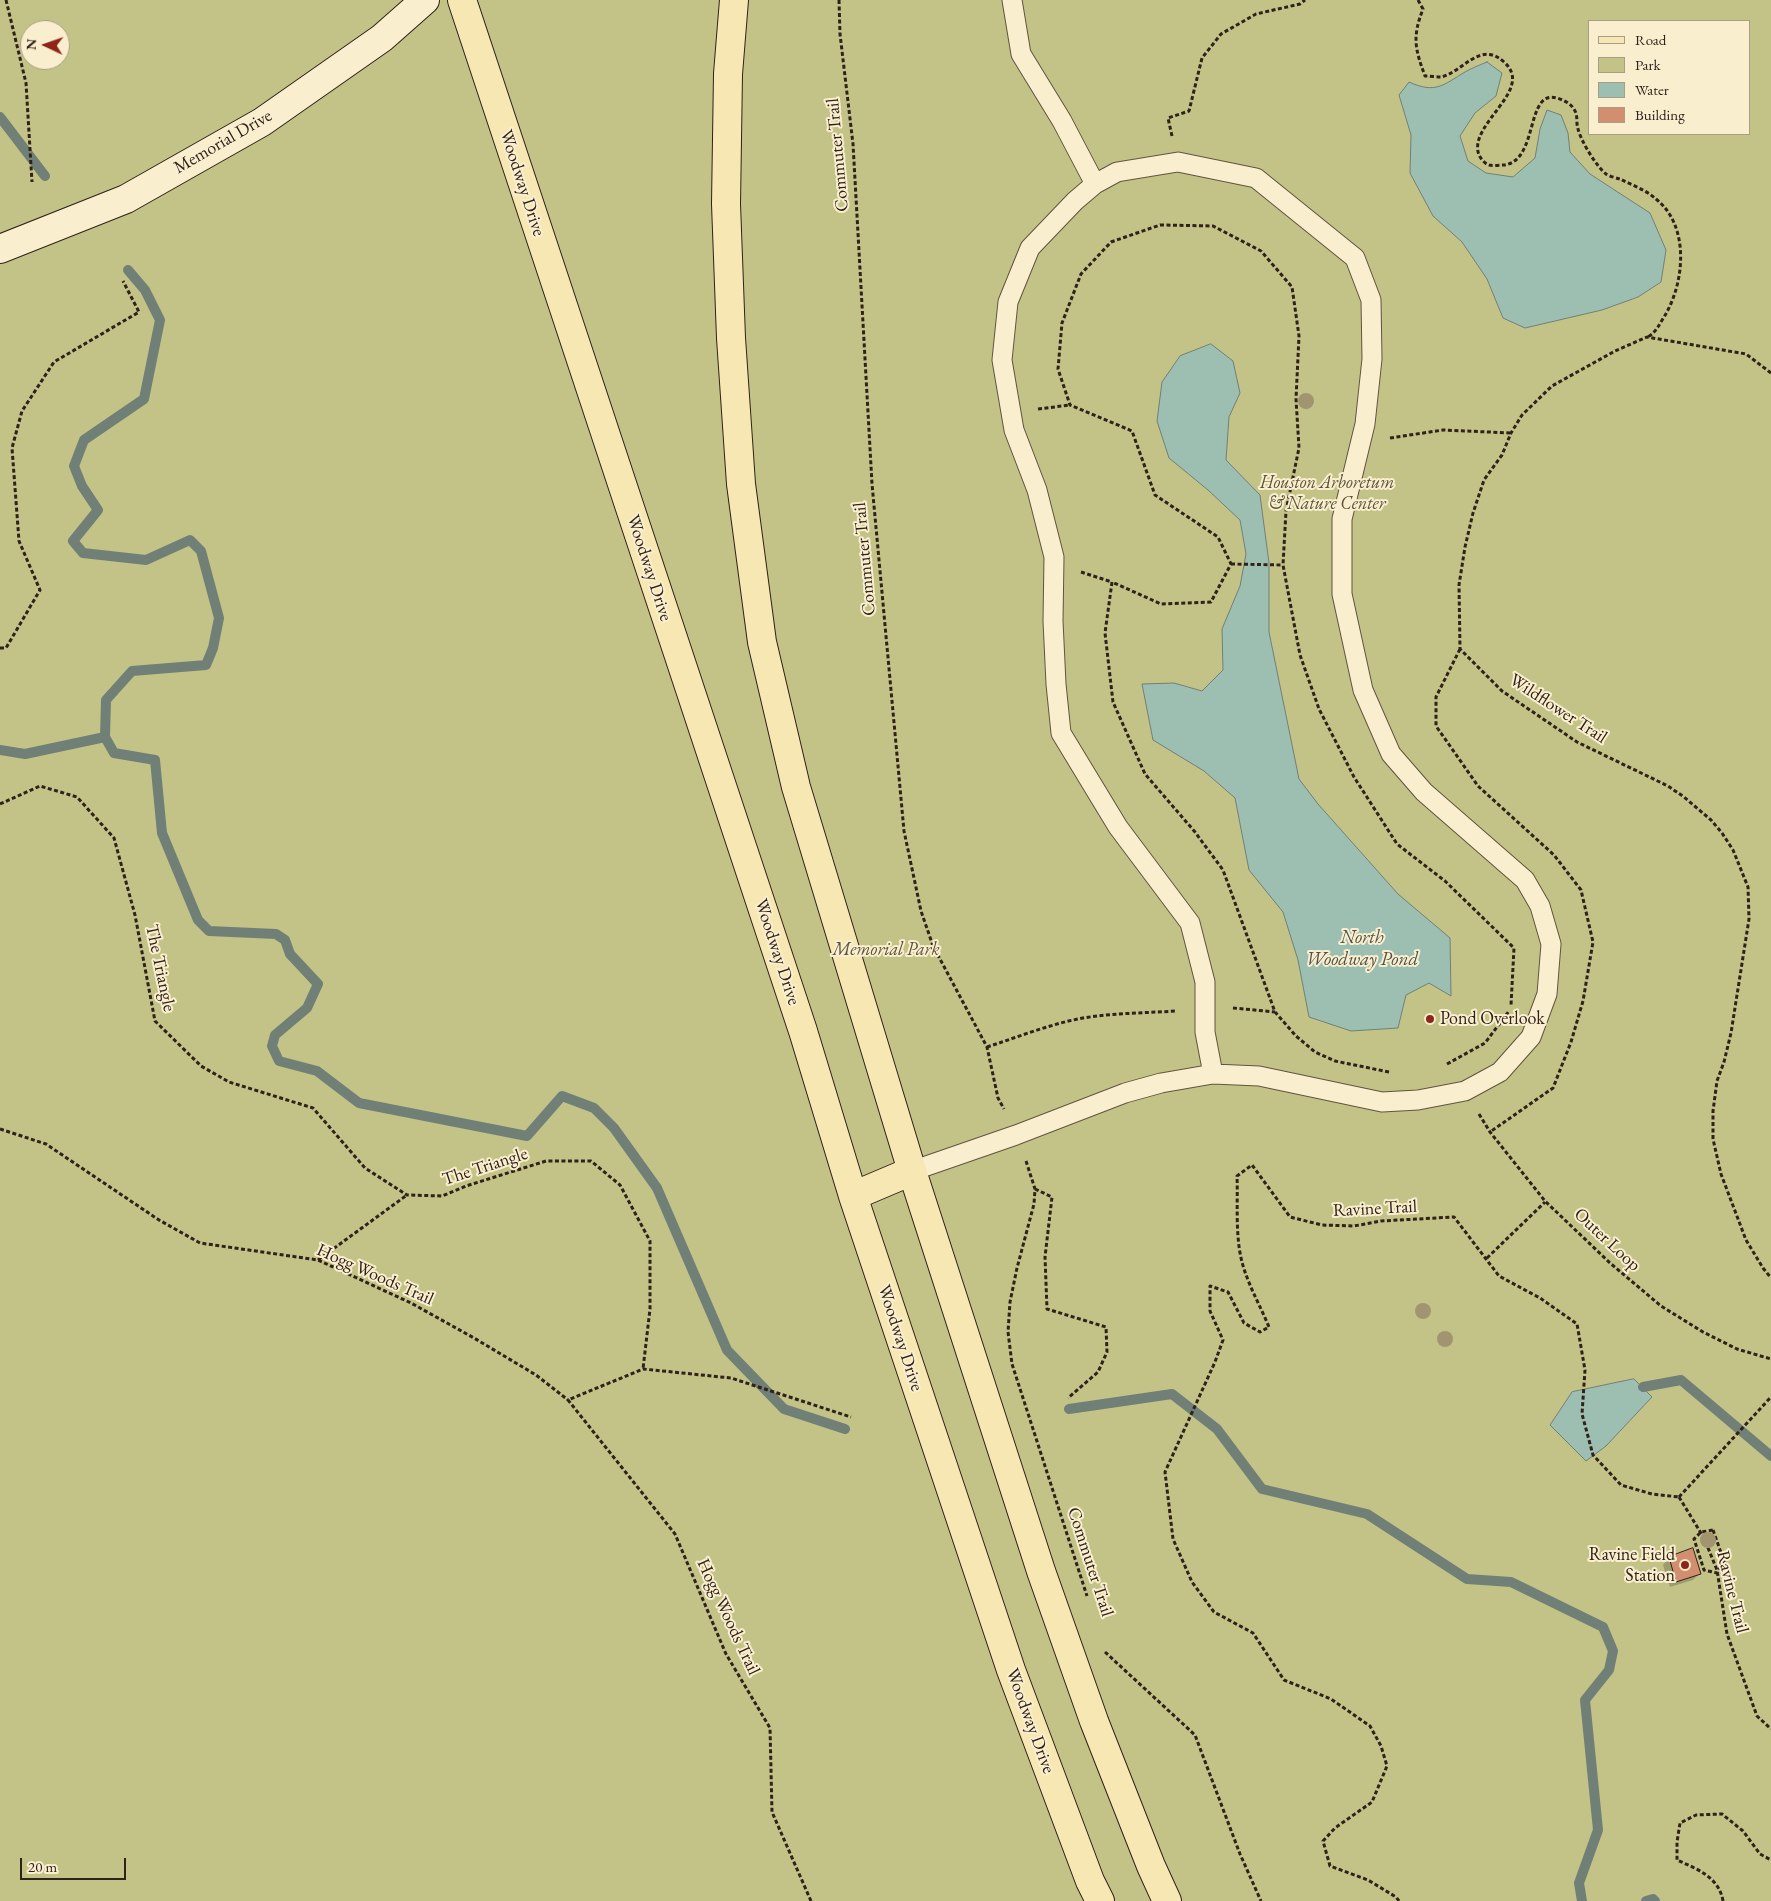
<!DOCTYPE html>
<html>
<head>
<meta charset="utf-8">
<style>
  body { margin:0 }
  #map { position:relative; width:1771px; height:1901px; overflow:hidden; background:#f6e7b3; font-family:"EB Garamond",serif }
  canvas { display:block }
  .legend { position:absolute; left:1588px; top:20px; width:162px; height:115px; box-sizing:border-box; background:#f9efce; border:1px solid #a99d86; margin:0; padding:6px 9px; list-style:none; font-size:15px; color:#30211b }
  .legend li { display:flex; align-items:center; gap:10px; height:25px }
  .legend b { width:25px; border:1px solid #a99d86 }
  .north { position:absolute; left:20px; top:20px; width:50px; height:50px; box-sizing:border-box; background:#f9efce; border:1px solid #a99d86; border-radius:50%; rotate:273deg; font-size:14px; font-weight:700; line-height:20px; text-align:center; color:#30211b }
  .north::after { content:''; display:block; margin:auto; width:18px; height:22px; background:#8f2418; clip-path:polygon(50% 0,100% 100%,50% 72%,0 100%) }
  .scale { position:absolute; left:20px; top:1858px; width:106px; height:22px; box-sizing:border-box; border:2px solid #30211b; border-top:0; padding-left:6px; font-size:15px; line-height:18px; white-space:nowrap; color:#30211b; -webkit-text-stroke:4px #f9efce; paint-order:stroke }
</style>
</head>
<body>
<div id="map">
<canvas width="1771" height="1901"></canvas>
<ul class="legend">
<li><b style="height:6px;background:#f6e7b3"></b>Road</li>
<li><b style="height:14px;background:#c4c387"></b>Park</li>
<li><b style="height:14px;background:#9dbfb2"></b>Water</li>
<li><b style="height:14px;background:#d28f6f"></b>Building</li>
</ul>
<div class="north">N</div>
<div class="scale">20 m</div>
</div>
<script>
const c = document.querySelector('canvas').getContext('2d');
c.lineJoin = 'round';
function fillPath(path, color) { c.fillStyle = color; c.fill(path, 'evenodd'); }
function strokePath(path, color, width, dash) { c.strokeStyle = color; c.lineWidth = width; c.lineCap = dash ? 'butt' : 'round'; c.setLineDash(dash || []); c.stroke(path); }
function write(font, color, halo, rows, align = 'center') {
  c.font = font + ' "EB Garamond",serif'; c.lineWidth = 4; c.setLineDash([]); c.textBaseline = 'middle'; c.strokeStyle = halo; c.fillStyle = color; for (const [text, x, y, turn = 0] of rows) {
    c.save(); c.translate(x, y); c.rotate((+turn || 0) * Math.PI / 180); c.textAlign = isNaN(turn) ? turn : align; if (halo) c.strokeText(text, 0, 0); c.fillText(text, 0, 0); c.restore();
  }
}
fillPath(new Path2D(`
  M0,0H1771V1901H0ZM1590,21H1750V134H1590ZM30,30H60V60H30Z`), '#c4c387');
const water = new Path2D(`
  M1487,62L1502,73L1496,96L1475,113L1460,136L1468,161L1486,173L1513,177L1535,158L1540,129L1547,110L1561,115L1568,133L1570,152L1590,174L1650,213L1666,250L1661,282L1638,297L1602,310L1525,328L1503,318L1487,279L1462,242L1433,216L1410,173L1411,135L1399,95L1409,82C1436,94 1443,85 1465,72C1472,68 1480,65 1487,62Z
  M1211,344L1233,361L1240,393L1229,417L1226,460L1260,495L1269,563V632L1299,779L1318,804L1398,894L1450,938L1451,996L1429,983L1406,995L1398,1028L1351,1031L1309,1017L1298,960L1283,912L1249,870L1235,798L1204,771L1153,740L1142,684L1174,683L1202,691L1223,670L1222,629L1240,586L1246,554L1240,520L1208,490L1169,458L1157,421L1162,382L1180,356Z
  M1634,1379L1652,1397L1606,1446L1586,1461L1550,1425L1572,1392Z`);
fillPath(water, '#9dbfb2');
strokePath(water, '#718076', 1);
fillPath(new Path2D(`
  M1692,1550L1700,1573L1693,1580L1670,1587L1663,1565L1669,1558Z`), '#0003');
strokePath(new Path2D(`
  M0,117L45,176
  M128,270L145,290L160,320L144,399L84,440L74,466L82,486L98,510L73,541L83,553L146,560L190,540L201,551L219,618L213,648L206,665L132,671L106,700L105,737L114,753L155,760L162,833L198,920L209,931L276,934L285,940L290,954L318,984L307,1008L275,1035L272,1046L279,1061L317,1071L359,1103L527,1136L562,1096L594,1108L614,1128L657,1188L727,1350L784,1409L845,1429
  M0,750L25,754L105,737
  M1643,1387L1681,1380L1771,1456
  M1069,1409L1172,1394L1217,1429L1262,1489L1367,1514L1467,1579L1511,1582L1603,1627L1613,1651L1609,1670L1585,1700L1598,1830L1579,1883L1582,1901
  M1646,1901L1653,1899L1655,1901`), '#718076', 10);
const building = new Path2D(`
  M1693,1548L1701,1574L1676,1582L1669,1557Z`);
fillPath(building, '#d28f6f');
strokePath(building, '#30211b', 1);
const lane = new Path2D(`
  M1012,0L1021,54L1062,121L1095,184
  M912,1171L1016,1135L1125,1093L1161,1083L1213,1074L1259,1076L1382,1102L1418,1100L1465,1091L1500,1072L1531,1037L1547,994L1551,944L1540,906L1525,880L1424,792L1391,754L1363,690L1342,594V519L1365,424L1372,359L1371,300L1355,258L1256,178L1178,162L1117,172L1095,184L1075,201L1030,248L1008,302L1002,360L1014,430L1037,490L1054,557L1053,621L1056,684L1061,733L1118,827L1190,923L1205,982V1032L1213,1074`);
const secondary = new Path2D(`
  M0,249L126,199L262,122L382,38L425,0`);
const primary = new Path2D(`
  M462,0L803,1031L853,1196L1011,1670L1090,1881L1100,1901
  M734,0L728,74L726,204L731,338L741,484L762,642L796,787L912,1171L1041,1571L1094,1721L1151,1866L1167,1901
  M853,1196L912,1171`);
strokePath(lane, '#625241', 21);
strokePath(secondary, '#30211b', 30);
strokePath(primary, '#30211b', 30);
strokePath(new Path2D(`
  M6,0L26,83L32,182
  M839,0L840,34L853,144L872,484L904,831L921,911L933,946L987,1047L998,1098L1004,1109
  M1418,0L1423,9C1412,37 1415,49 1425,76C1430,76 1436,77 1441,77C1463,72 1480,40 1504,62C1536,90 1467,124 1479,155C1481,159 1485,164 1489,165C1494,166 1500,165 1504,165C1539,161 1525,89 1557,98C1564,100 1572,104 1575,111C1578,116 1576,124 1578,129C1581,141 1596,166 1606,174C1609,176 1616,178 1620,179C1632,185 1646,190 1656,199C1690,226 1685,283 1664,317C1659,325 1656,332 1648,337
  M1172,136L1168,118L1189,111L1202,58L1221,34L1256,14L1300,4L1305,0
  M1771,373L1746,354L1647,337L1615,351L1552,386L1522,415L1511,433L1502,455L1484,480L1473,513L1465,547L1459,585L1460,649L1502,691L1577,742L1668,786L1684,797L1711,820L1722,833L1733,850L1748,887L1749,919L1731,1033L1724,1062L1717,1081L1713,1111V1139L1721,1174L1746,1240L1763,1268L1771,1278
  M1038,409L1070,405
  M1390,438L1443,430L1511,433
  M1231,564L1283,565
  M1081,572L1112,582
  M0,648H6L40,590L19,541L12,448L22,411L54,362L139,312L123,281
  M1460,649L1436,697V726L1478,786L1554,855L1581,890L1593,942L1583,1001L1571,1042L1553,1088L1490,1132
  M0,804L40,786L77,797L114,838L135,915L155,1021L201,1066L229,1082L313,1108L365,1168L407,1195L442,1196L466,1186L546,1161H591L620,1185L650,1241V1309L643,1369
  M1233,1008L1275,1012
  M987,1047C1018,1037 1050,1024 1083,1018C1114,1013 1145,1013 1176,1011
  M1447,1064L1485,1043L1509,1011
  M1389,1072L1335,1061L1315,1052L1296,1036L1275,1012L1223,870L1195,832L1145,774L1113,702L1105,633L1112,582L1161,604L1211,602L1231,564L1218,537L1155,495L1132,431L1070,405L1058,369L1062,323L1081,274L1111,242L1160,225L1213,226L1261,251L1292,287L1299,336L1296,399L1299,448L1286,511L1283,565L1300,655L1319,709L1354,777L1397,844L1445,881L1514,948L1511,1005
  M1479,1114L1490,1132L1545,1201L1610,1263L1661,1306L1703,1332L1737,1349L1771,1359
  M0,1129L46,1144L159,1220L200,1243L318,1260L411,1303L474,1338L536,1375L568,1400
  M1026,1161L1035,1189L1034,1204L1017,1268L1010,1302L1008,1332L1012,1364L1087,1596
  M1035,1189L1052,1197L1045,1257L1047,1309L1106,1327L1107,1352L1098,1372L1068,1398
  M1487,1258L1545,1202
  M318,1260L407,1195
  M1679,1497L1704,1538L1717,1570L1727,1634L1757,1716L1771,1729
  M1679,1497L1771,1397
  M1713,1530L1724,1561L1717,1573L1704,1570L1694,1539L1701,1532Z
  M1105,1652L1195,1735L1240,1854L1261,1901
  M811,1901L772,1812L770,1728L726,1654L675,1534L568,1400L643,1369L731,1378L851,1417
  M1399,1901L1396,1897L1368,1880L1330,1866L1323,1841L1335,1828L1372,1802L1387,1766L1381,1746L1370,1726L1331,1699L1284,1680L1253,1633L1214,1612L1192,1582L1173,1539L1165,1472L1215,1362L1223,1340L1210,1311V1286L1228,1292L1244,1323L1260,1332L1269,1327C1260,1305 1248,1285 1242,1262C1235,1235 1238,1203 1237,1176L1252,1165L1290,1217L1322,1225L1354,1226L1381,1221L1454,1217L1499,1276L1540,1298L1577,1324L1585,1370L1582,1414L1593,1455L1621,1485L1652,1494L1679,1497
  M1723,1901C1719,1877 1697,1869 1677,1860V1842L1680,1823L1696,1815L1722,1814L1743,1831L1760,1854L1771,1860`), '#30211b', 3, [4, 2.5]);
strokePath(lane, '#f9efce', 19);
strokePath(secondary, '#f9efce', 28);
strokePath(primary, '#f6e7b3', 28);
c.fillStyle = '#a19571';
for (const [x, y] of [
  [1306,401],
  [1423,1311],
  [1445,1339],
  [1708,1540]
]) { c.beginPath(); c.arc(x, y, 8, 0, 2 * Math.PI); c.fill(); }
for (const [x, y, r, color] of [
  [1430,1019,5,"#8f2418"],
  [1685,1565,5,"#8f2418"]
]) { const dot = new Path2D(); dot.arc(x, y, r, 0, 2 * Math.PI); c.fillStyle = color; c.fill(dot); strokePath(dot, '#f9efce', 2); }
write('18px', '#30211b', '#f9efce', [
  ["Memorial Drive",223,142,-30],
  ["Commuter Trail",838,155,-95],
  ["Woodway Drive",522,183,72],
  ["Commuter Trail",865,559,-95],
  ["Woodway Drive",649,568,72],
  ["Wildflower Trail",1558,709,33],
  ["Woodway Drive",777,952,72],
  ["The Triangle",160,968,78],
  ["The Triangle",485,1167,-18],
  ["Ravine Trail",1375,1209,-3],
  ["Outer Loop",1607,1240,43],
  ["Hogg Woods Trail",375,1275,24],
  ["Woodway Drive",900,1338,72],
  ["Commuter Trail",1090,1562,72],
  ["Ravine Trail",1732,1592,76],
  ["Hogg Woods Trail",728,1617,65],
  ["Woodway Drive",1030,1721,70]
]);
write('italic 18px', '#5c523b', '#f9efce', [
  ["Houston Arboretum",1327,483],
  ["& Nature Center",1327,504],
  ["Memorial Park",886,950]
]);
write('18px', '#30211b', '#f9efce', [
  ["Pond Overlook",1440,1019],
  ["Ravine Field",1675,1555,"right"],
  ["Station",1675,1576,"right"]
], 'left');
write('italic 19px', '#515048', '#f9efce', [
  ["North",1362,938],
  ["Woodway Pond",1362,960]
]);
</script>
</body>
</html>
